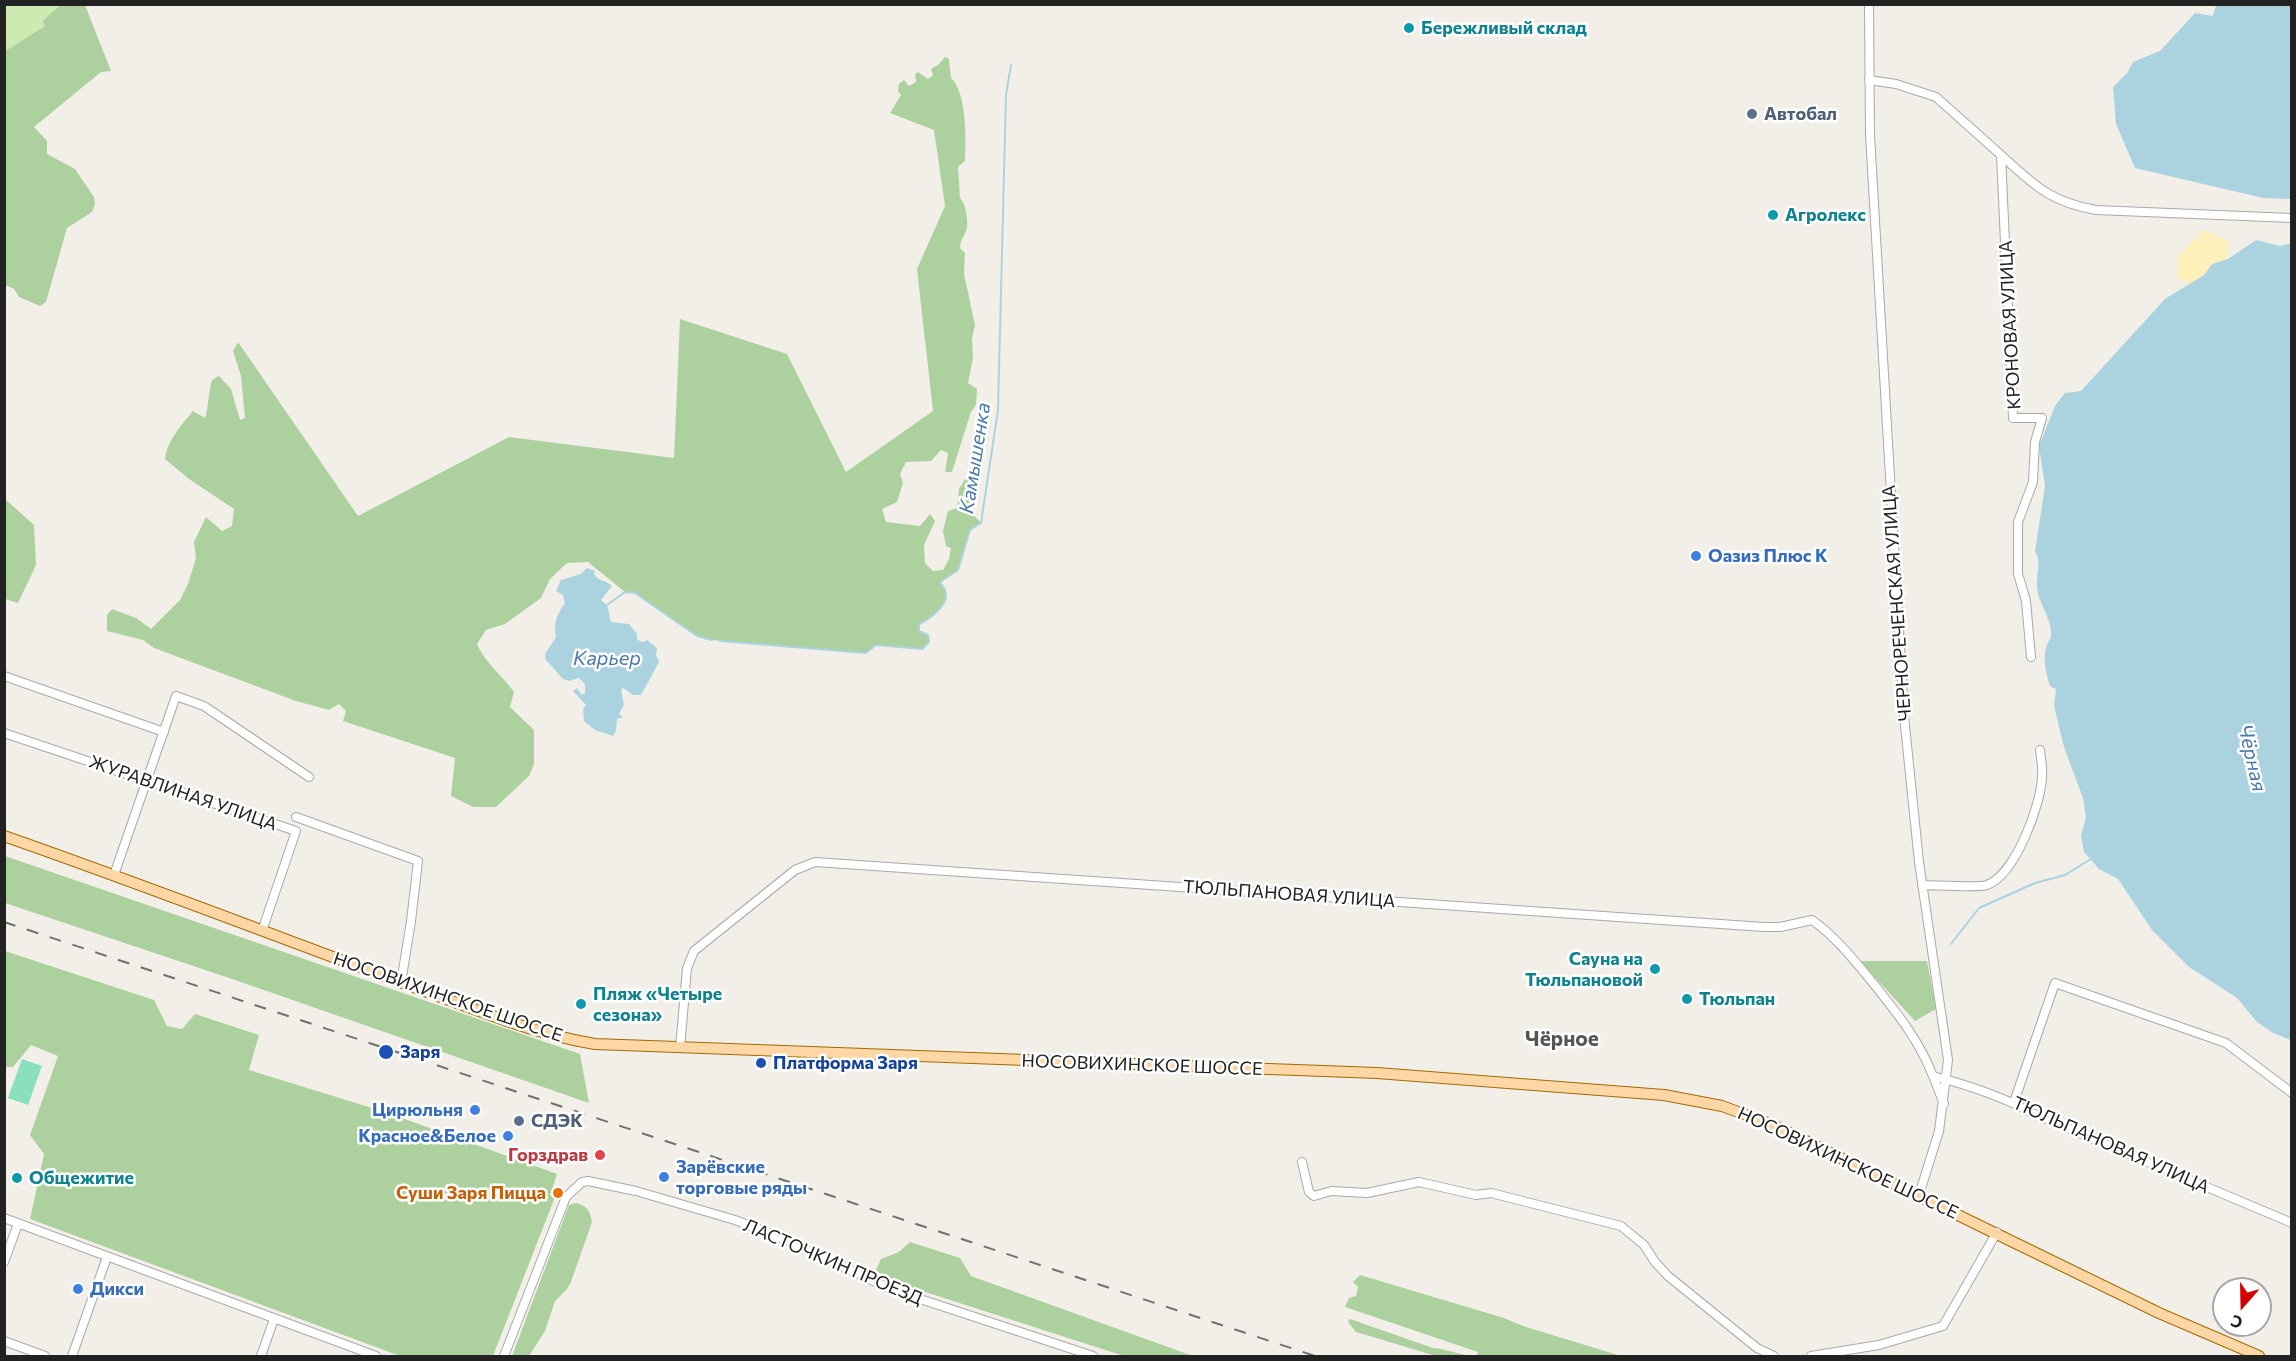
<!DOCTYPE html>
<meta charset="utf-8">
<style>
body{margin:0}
#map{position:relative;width:2296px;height:1361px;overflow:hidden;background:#f2efe9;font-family:Commissioner,sans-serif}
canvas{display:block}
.frame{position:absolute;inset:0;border:6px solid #222;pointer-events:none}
.north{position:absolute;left:2212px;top:1277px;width:60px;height:60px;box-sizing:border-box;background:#fff;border:2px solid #a7a7a7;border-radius:50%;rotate:200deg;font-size:16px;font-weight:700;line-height:24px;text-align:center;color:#222}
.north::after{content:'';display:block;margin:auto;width:21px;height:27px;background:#d40000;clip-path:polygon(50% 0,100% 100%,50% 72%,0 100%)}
</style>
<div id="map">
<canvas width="2296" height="1361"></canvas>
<div class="frame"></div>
<div class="north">С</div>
</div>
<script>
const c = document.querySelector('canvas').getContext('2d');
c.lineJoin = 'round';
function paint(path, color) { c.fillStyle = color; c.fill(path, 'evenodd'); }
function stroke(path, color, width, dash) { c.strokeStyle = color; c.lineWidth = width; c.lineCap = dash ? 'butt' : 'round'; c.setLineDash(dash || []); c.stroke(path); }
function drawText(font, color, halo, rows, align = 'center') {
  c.font = font + ' Commissioner,sans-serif'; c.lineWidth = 5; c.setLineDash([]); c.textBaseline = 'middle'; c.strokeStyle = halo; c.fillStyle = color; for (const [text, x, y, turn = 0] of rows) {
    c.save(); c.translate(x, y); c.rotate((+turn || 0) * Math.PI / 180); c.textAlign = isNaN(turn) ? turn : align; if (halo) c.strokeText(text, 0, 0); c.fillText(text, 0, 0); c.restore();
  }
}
const grass = new Path2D(`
 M 5,5 L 62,5 L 42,21 L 45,26 L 5,51 Z`);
const forest = new Path2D(`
 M 62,4 L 85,5 L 111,71 L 101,72 L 34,127 L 47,141 L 47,154 L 75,169 L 94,197 L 95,204 L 92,212 L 67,228 L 46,302 L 40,306 L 19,297 L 14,289 L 5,285 L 5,51 L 45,26 L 42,21 Z
 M 945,57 L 949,59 L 951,78 C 967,92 966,141 965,161 L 958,167 L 960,198 C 966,204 968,220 967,228 C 965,236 960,239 960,248 L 965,253 L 964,274 L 975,325 L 972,339 L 973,358 L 968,383 L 977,389 L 976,405 L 971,412 L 952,472 L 945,472 L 948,453 L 941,450 L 931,461 L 906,462 L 900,474 L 903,483 L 897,502 L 882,509 L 886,522 L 920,526 L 930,514 L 935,521 L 924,545 L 925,563 L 933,571 L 943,570 L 949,559 L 951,548 L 946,546 L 943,531 L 948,511 L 957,508 L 959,489 L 965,479 L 970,481 L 969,510 L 981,523 L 970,530 L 958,570 L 940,582 C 943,586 947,591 946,596 C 946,607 928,619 919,624 L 919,631 L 928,635 L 929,642 L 922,649 L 877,645 L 866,653 L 712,640 L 697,636 L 635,593 L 625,592 L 588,562 L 567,563 L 550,579 L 541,598 L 505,624 L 486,630 L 477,644 C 485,663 502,675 514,692 L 510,707 L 534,730 L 534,764 L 529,776 L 496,807 L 473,807 L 451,796 L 455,758 L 343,721 L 346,711 L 339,704 L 329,710 L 296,701 L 154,648 L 143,640 L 107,631 L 107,615 L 112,609 L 136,618 L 151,629 L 180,600 L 188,584 L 196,558 L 194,542 L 206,517 L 222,531 L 232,526 L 234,509 L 189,479 L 165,459 C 167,441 182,424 193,411 L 205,418 C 209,405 208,393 212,380 L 219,376 L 231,389 L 240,420 L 245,418 L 241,376 L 233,351 L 238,342 L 358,516 L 509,437 L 674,458 L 680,319 L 787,354 L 846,472 L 933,411 L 917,269 L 945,206 L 934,130 L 890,113 L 901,95 L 898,91 L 899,84 L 904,80 L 909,86 L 916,82 L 915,74 L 918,72 L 928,79 L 933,75 L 931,69 L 938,65 Z
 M 5,499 L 34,525 L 36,565 L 18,603 L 5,599 Z
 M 5,856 L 580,1054 L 589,1103 L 232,979 L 5,903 Z
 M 5,951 L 154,1000 L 167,1026 L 182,1029 L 195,1014 L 259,1035 L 249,1070 L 388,1113 L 557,1174 L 550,1195 L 555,1197 L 493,1356 L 400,1356 L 30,1219 L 44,1154 L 30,1135 L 58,1056 L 31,1045 L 13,1067 L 5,1067 Z
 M 1860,961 L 1927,961 L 1936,1009 L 1915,1021 Z
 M 577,1203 C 588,1207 590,1211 592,1222 L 571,1282 L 567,1289 L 555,1301 L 545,1331 L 529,1356 L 512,1356 L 569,1205 Z
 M 910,1242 L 960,1258 L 971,1276 L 1193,1356 L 1124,1356 L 888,1280 L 876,1270 L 881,1259 L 899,1252 Z
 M 1360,1275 L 1504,1318 L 1523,1326 L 1621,1356 L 1436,1356 L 1356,1332 L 1348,1322 L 1350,1319 L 1433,1348 C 1449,1349 1462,1357 1477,1355 L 1478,1352 L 1345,1307 L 1349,1298 L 1356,1296 L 1358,1287 L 1353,1282 Z`);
const sand = new Path2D(`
 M 2204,230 L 2227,240 L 2228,259 L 2212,264 L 2204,275 L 2190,284 L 2178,278 L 2178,256 Z`);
const pitch = new Path2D(`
 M 22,1059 L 42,1066 L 28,1105 L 8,1098 Z`);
const water = new Path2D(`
 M 2216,5 L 2291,5 L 2292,197 L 2289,199 L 2263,198 L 2135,168 L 2116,124 L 2113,87 L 2127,73 L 2133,62 L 2160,51 L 2195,13 L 2213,16 Z
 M 2256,240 L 2280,246 L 2292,243 L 2291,1040 L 2273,1033 L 2257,1022 L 2237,998 L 2189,967 L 2152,930 L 2118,879 L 2099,869 L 2084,852 L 2081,835 L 2086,818 L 2083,798 L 2064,747 L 2054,706 L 2056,689 L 2050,686 C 2046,674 2042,658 2047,645 C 2049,639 2052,638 2051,632 C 2051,617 2038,603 2037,587 C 2036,574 2042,564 2035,551 L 2045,486 L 2039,446 L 2055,406 L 2065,393 L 2081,391 L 2165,299 L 2204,275 L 2212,264 L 2228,259 Z
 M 587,568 L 595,571 L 594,574 C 598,582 607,580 612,586 L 601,600 L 607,605 L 611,622 L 629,624 L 637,634 L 637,640 L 643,642 L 647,640 L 657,648 L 656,655 L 659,662 L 641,695 L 633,695 L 623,688 L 621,690 L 624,705 L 619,714 L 623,717 L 617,719 L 616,731 L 613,736 L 595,730 L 584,721 L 583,709 L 586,705 L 573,691 L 577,688 L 581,694 L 585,694 L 585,684 L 579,678 L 569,681 L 563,679 L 545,659 L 545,654 L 556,637 C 553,624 557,614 565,603 L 563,595 L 556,591 L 561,580 L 581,574 Z`);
const stream = new Path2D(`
 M 607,605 L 625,592 L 635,593 L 697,636 L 712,640
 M 720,641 L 866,653 L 876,645 L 922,649 L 929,642 L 928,635 L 919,631 L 919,624 C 928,620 946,607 946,596 C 947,591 943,586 940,582 L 958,570 L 970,530 L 981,523 L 998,410 L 1006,95 L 1011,65
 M 1951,944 L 1979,908 L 2035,883 L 2065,875 L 2091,859`);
const minor = new Path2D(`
 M 1869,4 L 1870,135 L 1904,716 L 1919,862 L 1948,1060 L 1939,1131 L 1919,1195
 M 1869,80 L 1896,84 L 1936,97 L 2001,155 L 2013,418 L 2042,418 L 2035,442 L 2033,482 L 2018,522 L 2018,574 L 2026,601 L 2031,657
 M 2001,155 C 2034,185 2050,202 2096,210 L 2292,218
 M 4,676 L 164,732
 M 4,733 L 296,831 L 262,931
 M 296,817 L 418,861 L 411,921 L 401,983
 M 114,875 L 176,696 L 204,706 L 309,777
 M 1922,885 C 1935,885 1979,888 1987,885 C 2015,875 2041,805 2042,777 C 2043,768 2041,759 2040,750
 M 680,1048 L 687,968 L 694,951 L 795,870 L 815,862 L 1764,927 L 1780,927 L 1812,920 C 1836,937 1854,960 1873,983 C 1897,1013 1919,1040 1933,1076 C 1968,1085 2002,1096 2034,1114 L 2292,1223
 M 1933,1076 L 1944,1104
 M 2014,1102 L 2055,983 L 2226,1043 L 2292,1093
 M 1302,1162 L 1309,1192 L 1314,1196 L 1331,1191 L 1367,1193 L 1419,1182 L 1476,1195 L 1491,1193 L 1621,1226 L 1644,1245 L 1655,1262 L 1668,1276 L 1757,1348 L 1774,1356
 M 4,1218 L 376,1356
 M 4,1262 L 18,1224
 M 4,1341 L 45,1356
 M 72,1356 L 107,1257
 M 261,1356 L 274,1319
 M 504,1356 L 566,1197 L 582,1182 L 588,1181 L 636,1191 L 735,1220 L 781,1238 L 893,1290 L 1093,1356
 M 1811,1356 L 1879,1345 L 1943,1326 L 1997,1232`);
const major = new Path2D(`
 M 4,836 C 173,895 339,961 507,1021 C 536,1031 564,1039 595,1044 L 1377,1073 L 1664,1095 L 1722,1106 L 1773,1125 L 2159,1313 L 2259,1356`);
const rail = new Path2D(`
 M 4,922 L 1315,1356`);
const markers = [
 [1409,28,6,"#0f9aa8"],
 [1752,114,6,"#5c6f8a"],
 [1773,215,6,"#0f9aa8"],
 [1696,556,6,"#3f7fe0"],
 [1655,969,6,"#0f9aa8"],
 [1687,999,6,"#0f9aa8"],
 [581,1004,6,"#0f9aa8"],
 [386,1052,8,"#1a4fb4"],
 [761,1063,6,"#1a4fb4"],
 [475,1110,6,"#3f7fe0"],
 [519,1121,6,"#5c6f8a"],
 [508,1136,6,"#3f7fe0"],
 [600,1155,6,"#e0444e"],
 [664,1177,6,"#3f7fe0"],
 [17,1178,6,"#0f9aa8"],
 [558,1193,6,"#e8710a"],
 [78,1289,6,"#3f7fe0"]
];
const cultureNames = [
 ["Бережливый склад",1421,28],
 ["Агролекс",1785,215],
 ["Сауна на",1643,959,"right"],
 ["Тюльпановой",1643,980,"right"],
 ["Пляж «Четыре",593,994],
 ["сезона»",593,1015],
 ["Тюльпан",1699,999],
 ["Общежитие",29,1178]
];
const serviceNames = [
 ["Автобал",1764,114],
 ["СДЭК",531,1121]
];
const streetNames = [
 ["КРОНОВАЯ УЛИЦА",2010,325,-93],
 ["ЧЕРНОРЕЧЕНСКАЯ УЛИЦА",1897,603,-94],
 ["ЖУРАВЛИНАЯ УЛИЦА",183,793,19],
 ["ТЮЛЬПАНОВАЯ УЛИЦА",1289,894,4],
 ["НОСОВИХИНСКОЕ ШОССЕ",448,997,19],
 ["НОСОВИХИНСКОЕ ШОССЕ",1142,1065,2],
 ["ТЮЛЬПАНОВАЯ УЛИЦА",2111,1145,24],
 ["НОСОВИХИНСКОЕ ШОССЕ",1848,1163,25],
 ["ЛАСТОЧКИН ПРОЕЗД",833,1262,23]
];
const shopNames = [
 ["Оазиз Плюс К",1708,556],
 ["Цирюльня",463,1110,"right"],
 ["Красное&Белое",496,1136,"right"],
 ["Зарёвские",676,1167],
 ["торговые ряды",676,1188],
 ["Дикси",90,1289]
];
const transitNames = [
 ["Заря",400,1052],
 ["Платформа Заря",773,1063]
];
const healthNames = [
 ["Горздрав",588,1155]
];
const foodNames = [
 ["Суши Заря Пицца",546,1193]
];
const waterNames = [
 ["Камышенка",975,458,-81],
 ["Карьер",607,658],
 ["Чёрная",2252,758,77]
];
const quarterNames = [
 ["Чёрное",1562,1039]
];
paint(grass, '#cdebb0');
paint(forest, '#add19e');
paint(sand, '#fff1ba');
paint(pitch, '#88e0be');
paint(water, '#aad3df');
stroke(stream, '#aad3df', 2);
stroke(minor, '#a9a9a9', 10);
stroke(major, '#a06b00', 12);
stroke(minor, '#fff', 8);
stroke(major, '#fcd6a4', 10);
stroke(rail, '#707070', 2, [12, 12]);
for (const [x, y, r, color] of markers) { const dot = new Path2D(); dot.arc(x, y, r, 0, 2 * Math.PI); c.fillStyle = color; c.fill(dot); stroke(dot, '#fff', 2); }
drawText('bold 18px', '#0d838f', '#fff', cultureNames, 'left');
drawText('bold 18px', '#4e5e75', '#fff', serviceNames, 'left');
drawText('18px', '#222', '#fff', streetNames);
drawText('bold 18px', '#366cbe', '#fff', shopNames, 'left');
drawText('bold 18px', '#164399', '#fff', transitNames, 'left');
drawText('bold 18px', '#be3a42', '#fff', healthNames, 'right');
drawText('bold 18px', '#c56008', '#fff', foodNames, 'right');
drawText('italic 20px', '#4a7aab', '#fff', waterNames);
drawText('bold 21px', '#555', '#fff', quarterNames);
</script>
